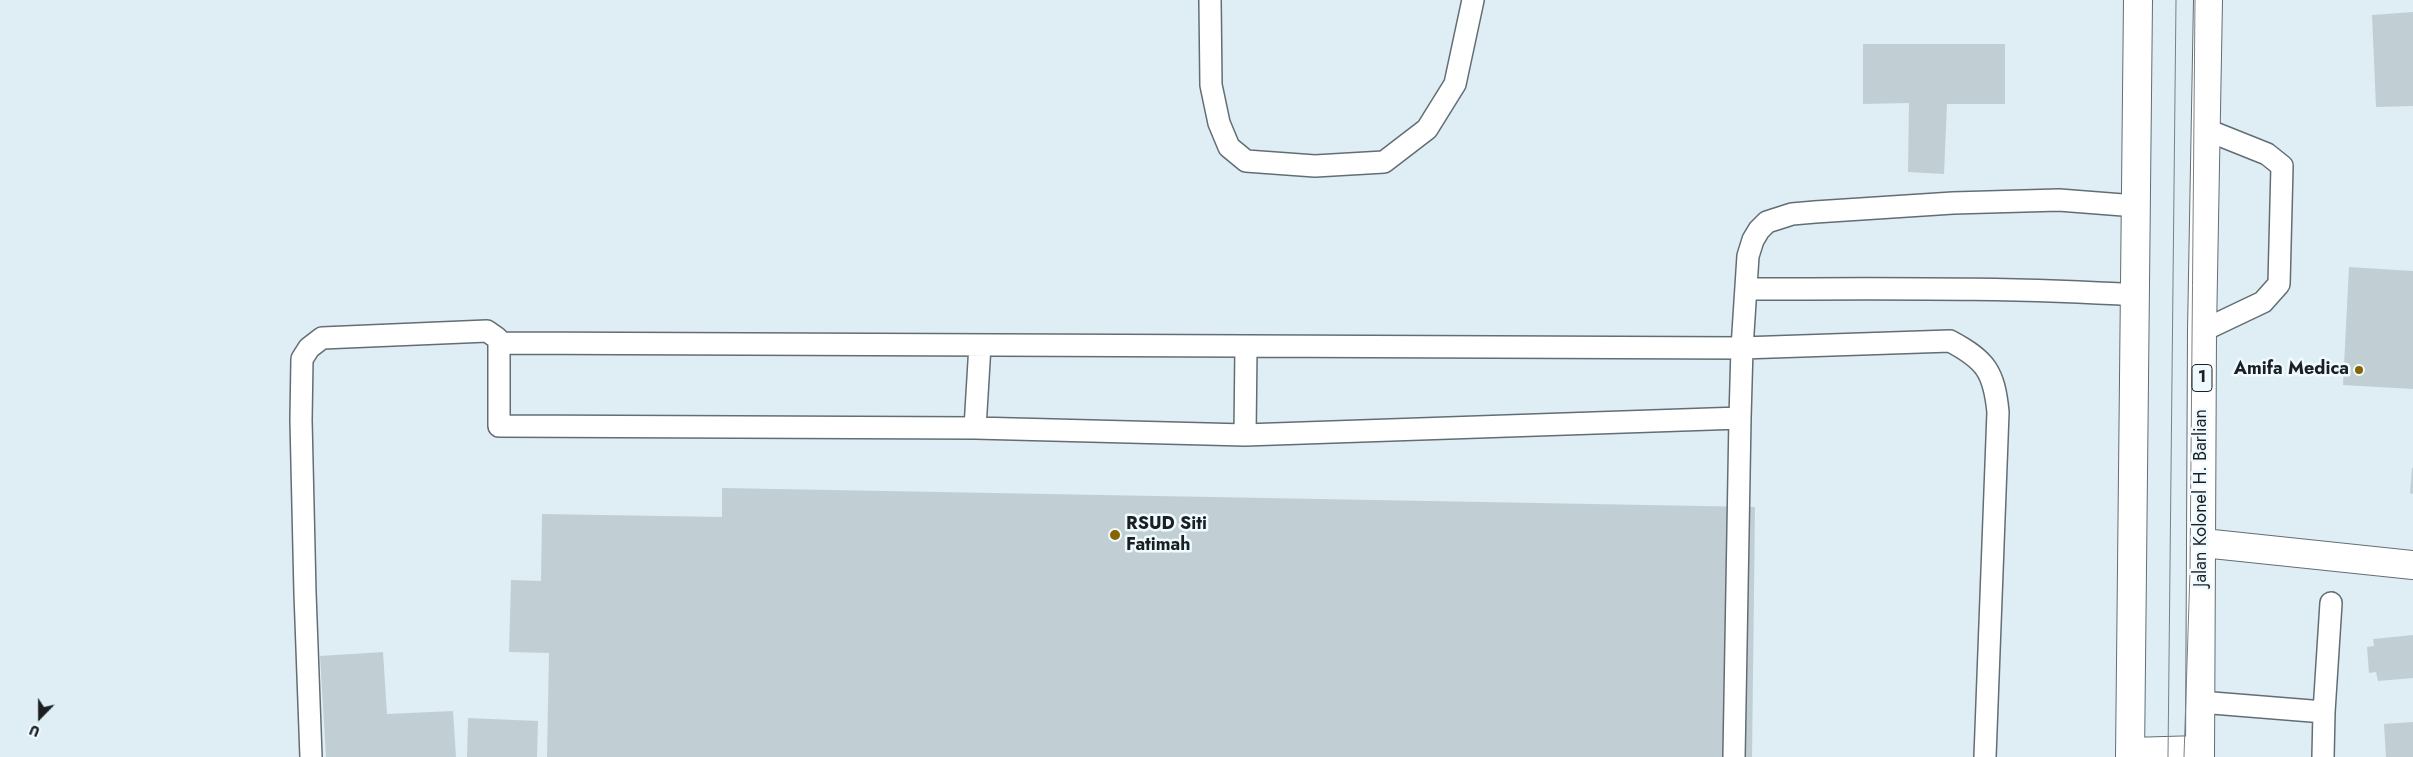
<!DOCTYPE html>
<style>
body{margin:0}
#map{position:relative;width:2413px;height:757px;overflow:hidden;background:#dfedf4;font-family:Jost,sans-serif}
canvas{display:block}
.north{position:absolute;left:15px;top:692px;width:50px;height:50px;-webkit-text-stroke:4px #eefaff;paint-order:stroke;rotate:202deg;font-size:14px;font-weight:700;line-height:20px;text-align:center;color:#1b1f22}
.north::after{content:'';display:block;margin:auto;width:18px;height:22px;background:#1b1f22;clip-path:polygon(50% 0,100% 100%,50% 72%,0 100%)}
</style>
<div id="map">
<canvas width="2413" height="757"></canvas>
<div class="north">U</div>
</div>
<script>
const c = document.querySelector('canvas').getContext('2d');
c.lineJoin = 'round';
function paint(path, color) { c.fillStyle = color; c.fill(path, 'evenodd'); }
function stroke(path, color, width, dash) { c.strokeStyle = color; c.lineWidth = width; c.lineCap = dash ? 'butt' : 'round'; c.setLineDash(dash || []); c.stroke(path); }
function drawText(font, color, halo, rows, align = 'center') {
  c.font = font + ' Jost,sans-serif'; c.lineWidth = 5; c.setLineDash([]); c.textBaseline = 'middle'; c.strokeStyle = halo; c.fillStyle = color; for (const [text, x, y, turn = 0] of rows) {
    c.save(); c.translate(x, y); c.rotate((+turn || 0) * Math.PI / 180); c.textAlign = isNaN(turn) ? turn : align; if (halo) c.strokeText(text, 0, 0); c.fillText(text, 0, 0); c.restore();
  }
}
const building = new Path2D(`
 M 2413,12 L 2413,106 L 2376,107 L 2372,15 Z
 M 1863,44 L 2005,44 L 2005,104 L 1947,104 L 1944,174 L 1908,172 L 1909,103 L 1863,104 Z
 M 2349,267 L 2413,271 L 2413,389 L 2343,385 Z
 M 2412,468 L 2413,468 L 2413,494 L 2410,493 Z
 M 722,488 L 1755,507 L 1752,757 L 547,757 L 549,653 L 509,652 L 511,580 L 541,581 L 542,514 L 722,517 Z
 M 2413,635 L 2413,678 L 2378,681 L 2376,672 L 2369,673 L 2367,647 L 2374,646 L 2373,639 Z
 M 383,652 L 387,714 L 453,711 L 456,757 L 326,757 L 320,656 Z
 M 468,718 L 538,721 L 537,757 L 467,757 Z
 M 2413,722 L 2413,757 L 2386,757 L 2384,724 Z`);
const service = new Path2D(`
 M 1210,0 L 1211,85 L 1219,123 L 1229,147 L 1246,161 L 1315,166 L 1384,162 L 1427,129 L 1455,84 L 1473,0
 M 1746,289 C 1875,289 2005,287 2135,295
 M 2202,331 L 2263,302 L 2279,284 L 2282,166 L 2267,154 L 2207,130
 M 499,343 L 1742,348 L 1950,341 C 1986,360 1994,372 1998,412 L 1985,757
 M 975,428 L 980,345
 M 1245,435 L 1246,347
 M 2200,702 L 2324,712 L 2323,757
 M 2324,712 L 2331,603
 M 311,757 L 305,593 L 301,420 L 302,359 L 309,348 L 322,338 L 487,331 L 497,338 L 499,343 L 499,426 L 975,428 L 1245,435 L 1740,418 L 1742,348 L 1748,256 L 1753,240 L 1759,230 L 1767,222 L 1792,214 L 1815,212 L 1953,203 L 2059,200 L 2136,206
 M 1734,757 L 1740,418`);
const minor = new Path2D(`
 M 2203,543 L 2413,565`);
const trunk = new Path2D(`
 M 2130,752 L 2200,750
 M 2130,757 L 2138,0
 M 2200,757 L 2202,331 L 2208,0`);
const tram = new Path2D(`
 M 2168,757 L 2176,0
 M 2184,757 L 2190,571 L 2195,0`);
const markers = [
 [2359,370,5,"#886400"],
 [1115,535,6,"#886400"]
];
const shields = [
 [2202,378,20]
];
const shieldNames = [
 ["1",2202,378]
];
const poiNames = [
 ["Amifa Medica",2349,370],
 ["RSUD Siti",1126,525,"left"],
 ["Fatimah",1126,546,"left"]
];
const streetNames = [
 ["Jalan Kolonel H. Barlian",2202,498,-90]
];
paint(building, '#c1cfd5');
stroke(service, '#626e74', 24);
stroke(minor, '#626e74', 30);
stroke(trunk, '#626e74', 30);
stroke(service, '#fff', 21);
stroke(minor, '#fff', 28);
stroke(trunk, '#fff', 28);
stroke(tram, '#788085', 1);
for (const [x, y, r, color] of markers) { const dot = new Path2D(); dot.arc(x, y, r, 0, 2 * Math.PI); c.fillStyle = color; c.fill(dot); stroke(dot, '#eefaff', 2); }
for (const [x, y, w] of shields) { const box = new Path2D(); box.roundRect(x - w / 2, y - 13.5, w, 27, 4); c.fillStyle = '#eefaff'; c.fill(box); stroke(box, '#1b1f22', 1); }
drawText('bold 16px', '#1b1f22', null, shieldNames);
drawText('bold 18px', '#1b1f22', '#eefaff', poiNames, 'right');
drawText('18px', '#1b1f22', '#eefaff', streetNames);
</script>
